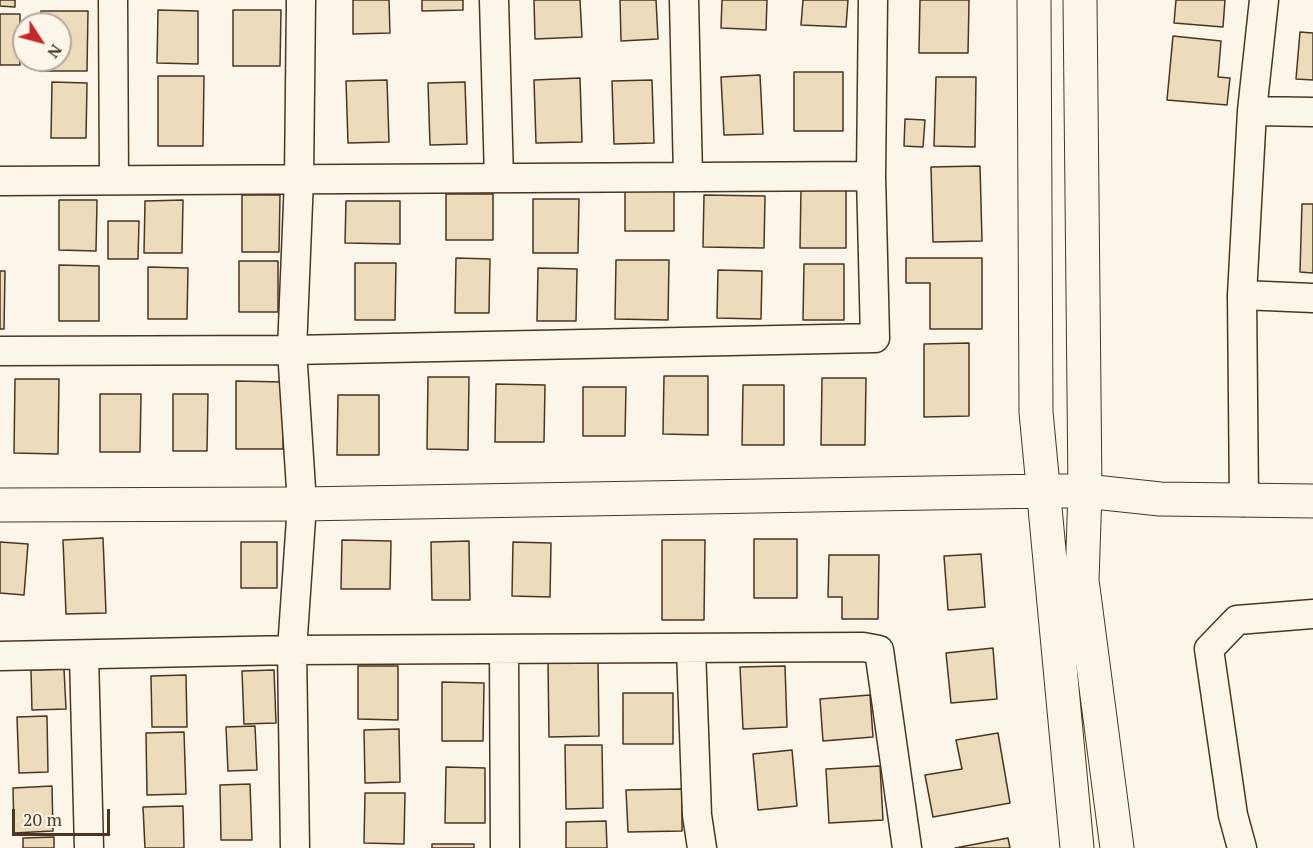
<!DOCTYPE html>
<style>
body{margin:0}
#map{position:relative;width:1313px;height:848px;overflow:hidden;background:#fbf6e9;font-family:"PT Serif",serif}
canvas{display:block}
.north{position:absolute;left:12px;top:12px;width:60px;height:60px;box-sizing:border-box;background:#fbf6e9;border:2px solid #b4a999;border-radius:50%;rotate:126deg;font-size:16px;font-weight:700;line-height:24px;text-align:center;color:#4a3520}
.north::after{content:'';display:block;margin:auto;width:21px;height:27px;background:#c62828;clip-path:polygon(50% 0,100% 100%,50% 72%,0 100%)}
.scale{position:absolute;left:12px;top:809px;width:98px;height:27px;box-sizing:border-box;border:3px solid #4a3520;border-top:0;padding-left:8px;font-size:18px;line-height:21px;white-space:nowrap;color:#4a3520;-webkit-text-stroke:4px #fbf6e9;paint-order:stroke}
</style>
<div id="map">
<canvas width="1313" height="848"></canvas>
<div class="north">N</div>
<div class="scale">20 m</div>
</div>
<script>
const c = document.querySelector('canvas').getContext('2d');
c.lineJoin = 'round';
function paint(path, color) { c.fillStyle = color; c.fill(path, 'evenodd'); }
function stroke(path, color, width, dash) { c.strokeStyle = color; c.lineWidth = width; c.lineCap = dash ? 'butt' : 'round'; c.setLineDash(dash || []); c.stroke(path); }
const building = new Path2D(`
 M 0,0 L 15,0 L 15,7 L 0,6 Z
 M 353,0 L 389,0 L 390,33 L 353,34 Z
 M 422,0 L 463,0 L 463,10 L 422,11 Z
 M 534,0 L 580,0 L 582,37 L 535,39 Z
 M 620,0 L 656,0 L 658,39 L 621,41 Z
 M 722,0 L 767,0 L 766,30 L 721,28 Z
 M 803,0 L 848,0 L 846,27 L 801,25 Z
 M 920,0 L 969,0 L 968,53 L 919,53 Z
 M 1176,0 L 1225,0 L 1223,27 L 1174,23 Z
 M 158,10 L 198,11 L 198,64 L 157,63 Z
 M 233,10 L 281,10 L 280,66 L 233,66 Z
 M 41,11 L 88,11 L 87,71 L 40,71 L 40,60 L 60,60 L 60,24 L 41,24 Z
 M 0,14 L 20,14 L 20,65 L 0,65 Z
 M 1300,32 L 1313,33 L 1313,80 L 1296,79 Z
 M 1173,36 L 1221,41 L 1218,77 L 1230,78 L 1227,105 L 1167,100 Z
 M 794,72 L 843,72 L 843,131 L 794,131 Z
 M 760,75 L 763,134 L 724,135 L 721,77 Z
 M 158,76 L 204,76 L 203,146 L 158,146 Z
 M 936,77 L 976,77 L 975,147 L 934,146 Z
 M 580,78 L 582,142 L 536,143 L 534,80 Z
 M 387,80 L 389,142 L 348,143 L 346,81 Z
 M 652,80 L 654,143 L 614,144 L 612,81 Z
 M 52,82 L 87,83 L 86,138 L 51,138 Z
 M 465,82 L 467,144 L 430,145 L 428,83 Z
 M 905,119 L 925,120 L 923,147 L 904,146 Z
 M 980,166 L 982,241 L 933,242 L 931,167 Z
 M 801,188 L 846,188 L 846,248 L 800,248 Z
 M 625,189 L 674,190 L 674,231 L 625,231 Z
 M 446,194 L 493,194 L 493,240 L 446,240 Z
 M 242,195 L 280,195 L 279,252 L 242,252 Z
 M 704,195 L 765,196 L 764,248 L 703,247 Z
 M 533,199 L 579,199 L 578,253 L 533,253 Z
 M 59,200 L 97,200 L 96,251 L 59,250 Z
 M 183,200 L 182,253 L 144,253 L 145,201 Z
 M 346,201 L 400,201 L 400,244 L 345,243 Z
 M 1302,204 L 1313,204 L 1313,273 L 1300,272 Z
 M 108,221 L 139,221 L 138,259 L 108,259 Z
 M 456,258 L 490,259 L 489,313 L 455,313 Z
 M 906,258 L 982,258 L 982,329 L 930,329 L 930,283 L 906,283 Z
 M 616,260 L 669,260 L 668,320 L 615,319 Z
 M 239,261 L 278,261 L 278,312 L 239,312 Z
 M 355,263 L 396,263 L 395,320 L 355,320 Z
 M 804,264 L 844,264 L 844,320 L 803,320 Z
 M 59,265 L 99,266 L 99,321 L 59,321 Z
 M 148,267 L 188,268 L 187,319 L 148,319 Z
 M 538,268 L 577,269 L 576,321 L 537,321 Z
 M 718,270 L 762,271 L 761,319 L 717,318 Z
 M 0,271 L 5,271 L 4,329 L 0,329 Z
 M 969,343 L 969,416 L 924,417 L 924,344 Z
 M 664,376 L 708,376 L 708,435 L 663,434 Z
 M 428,377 L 469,377 L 468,450 L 427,449 Z
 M 822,378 L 866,378 L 865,445 L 821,445 Z
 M 15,379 L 59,379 L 58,454 L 14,453 Z
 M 236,381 L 284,382 L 283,449 L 236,449 Z
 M 496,384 L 545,385 L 544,442 L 495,442 Z
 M 743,385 L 784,385 L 784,445 L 742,445 Z
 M 583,387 L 626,387 L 625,436 L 583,436 Z
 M 100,394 L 141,394 L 140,452 L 100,452 Z
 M 173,394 L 208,394 L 207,451 L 173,451 Z
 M 338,395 L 379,395 L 379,455 L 337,455 Z
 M 103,538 L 106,613 L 66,614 L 63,540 Z
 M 754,539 L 797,539 L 797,598 L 754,598 Z
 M 342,540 L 391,541 L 390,589 L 341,589 Z
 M 662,540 L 705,540 L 704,620 L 662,620 Z
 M 469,541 L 470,600 L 432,600 L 431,542 Z
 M 0,542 L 28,544 L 24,595 L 0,593 Z
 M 241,542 L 277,542 L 277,588 L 241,588 Z
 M 513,542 L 551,543 L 550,597 L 512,596 Z
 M 981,554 L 985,607 L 948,610 L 944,556 Z
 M 829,555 L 879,555 L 878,619 L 842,619 L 842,597 L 828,597 Z
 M 993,648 L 997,699 L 951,703 L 946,653 Z
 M 598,662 L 599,736 L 549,737 L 548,663 Z
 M 358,666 L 398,666 L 398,720 L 358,719 Z
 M 785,666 L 787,727 L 743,729 L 740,667 Z
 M 64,669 L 66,709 L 32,710 L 31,670 Z
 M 274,670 L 276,723 L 244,724 L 242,671 Z
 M 186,675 L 187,727 L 152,727 L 151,676 Z
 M 442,682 L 484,683 L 483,741 L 442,741 Z
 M 623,693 L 673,693 L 673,744 L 623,744 Z
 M 870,695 L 873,737 L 823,741 L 820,699 Z
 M 47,716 L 48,772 L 19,773 L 17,717 Z
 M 255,726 L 257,770 L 228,771 L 226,727 Z
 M 399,729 L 400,782 L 365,783 L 364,730 Z
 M 184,732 L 186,794 L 147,795 L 146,733 Z
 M 998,733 L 1010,803 L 933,817 L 925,775 L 962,769 L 956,740 Z
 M 565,745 L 602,745 L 603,808 L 566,809 Z
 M 792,750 L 797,806 L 758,810 L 753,754 Z
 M 880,766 L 883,820 L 829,823 L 826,769 Z
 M 446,767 L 485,768 L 485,823 L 445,823 Z
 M 250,784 L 252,840 L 221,840 L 220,785 Z
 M 52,786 L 53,831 L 14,833 L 13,788 Z
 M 682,789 L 682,831 L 628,832 L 626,790 Z
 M 365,793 L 405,793 L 404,844 L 364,843 Z
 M 183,806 L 184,848 L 145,848 L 143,807 Z
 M 606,821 L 607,848 L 566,848 L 566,822 Z
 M 54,837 L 54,848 L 23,848 L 23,838 Z
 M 1008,838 L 1010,848 L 955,848 Z
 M 432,844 L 474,844 L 474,848 L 432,848 Z`);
const street = new Path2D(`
 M 113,0 L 114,180
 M 494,0 L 499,178
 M 684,0 L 688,177
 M 1252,111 L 1313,112
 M 0,181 L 871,176
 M 1242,295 L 1313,298
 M 0,351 L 292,350 L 875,338 L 871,176 L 873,0
 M 1244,502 L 1242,295 L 1252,111 L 1264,0
 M 691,649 L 697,815 L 702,848
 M 504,651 L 505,848
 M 0,656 L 292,650 L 863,647 L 879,650 L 907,848
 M 84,656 L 89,848
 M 295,848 L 292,650 L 302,504 L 292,350 L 299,179 L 301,0
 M 1242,848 L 1233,815 L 1209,649 L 1237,620 L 1313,614`);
const secondary = new Path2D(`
 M 1034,0 L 1036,412 L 1077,848
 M 1080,0 L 1085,491 L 1082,580 L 1117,848
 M 0,505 L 302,504 L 1044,491 L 1085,491 L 1160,499 L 1313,501`);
paint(building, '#ecdcbc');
stroke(building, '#4a3520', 1.5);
stroke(street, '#4a3520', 31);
stroke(secondary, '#4a3520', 35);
stroke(street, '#fbf6e9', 28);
stroke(secondary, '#fbf6e9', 33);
</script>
